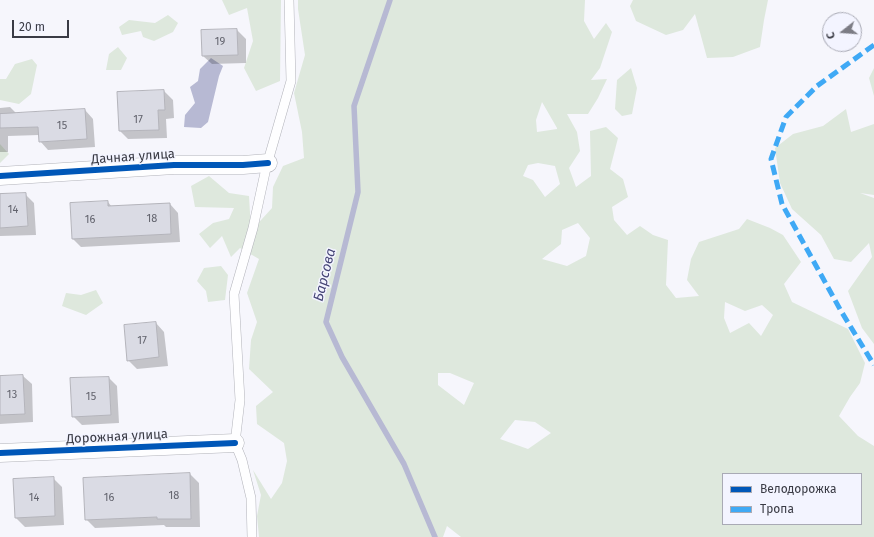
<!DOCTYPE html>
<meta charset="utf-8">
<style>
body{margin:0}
#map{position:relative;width:874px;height:537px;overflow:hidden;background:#f6f6fc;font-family:"Fira Sans",sans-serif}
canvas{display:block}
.legend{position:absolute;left:722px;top:473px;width:140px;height:52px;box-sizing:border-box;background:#f3f4ff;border:1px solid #a9aab5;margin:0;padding:5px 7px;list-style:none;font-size:12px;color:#3a3b45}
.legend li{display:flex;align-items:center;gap:8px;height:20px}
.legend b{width:20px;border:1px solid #a9aab5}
.north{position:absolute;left:822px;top:12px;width:40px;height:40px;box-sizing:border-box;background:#f3f4ff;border:1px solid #a9aab5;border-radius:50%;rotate:253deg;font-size:11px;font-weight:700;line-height:16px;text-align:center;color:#3a3b45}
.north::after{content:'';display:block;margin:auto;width:14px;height:18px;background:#7c7c85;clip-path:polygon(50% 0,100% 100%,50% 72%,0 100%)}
.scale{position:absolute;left:12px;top:20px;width:57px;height:18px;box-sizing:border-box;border:2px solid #3a3b45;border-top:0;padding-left:5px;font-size:12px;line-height:14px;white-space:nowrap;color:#3a3b45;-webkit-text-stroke:3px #f3f4ff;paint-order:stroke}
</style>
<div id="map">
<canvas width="874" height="537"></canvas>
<ul class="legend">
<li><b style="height:5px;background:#0057b8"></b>Велодорожка</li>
<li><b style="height:5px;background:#3fa9f5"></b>Тропа</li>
</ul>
<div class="north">С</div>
<div class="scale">20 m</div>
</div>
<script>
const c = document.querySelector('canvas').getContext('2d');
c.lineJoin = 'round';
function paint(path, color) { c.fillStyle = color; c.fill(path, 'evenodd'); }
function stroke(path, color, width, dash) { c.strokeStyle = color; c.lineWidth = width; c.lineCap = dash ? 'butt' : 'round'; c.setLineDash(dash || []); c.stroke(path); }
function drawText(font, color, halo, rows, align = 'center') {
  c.font = font + ' "Fira Sans",sans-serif'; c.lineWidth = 3; c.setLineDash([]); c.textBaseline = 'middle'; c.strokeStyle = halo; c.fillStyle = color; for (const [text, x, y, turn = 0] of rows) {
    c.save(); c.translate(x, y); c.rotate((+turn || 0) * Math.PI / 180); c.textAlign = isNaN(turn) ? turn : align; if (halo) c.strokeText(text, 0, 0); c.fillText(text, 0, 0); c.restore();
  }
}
const green = new Path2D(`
 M 222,0 L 281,0 L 280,81 L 256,91 L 244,68 L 253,41 L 247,8 L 229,15 Z
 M 298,0 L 585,0 L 584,21 L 594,39 L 606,23 L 612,32 L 600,68 L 591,80 L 607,79 L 598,98 L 588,114 L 567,114 L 577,132 L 580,151 L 569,168 L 576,187 L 591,176 L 590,131 L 606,127 L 618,138 L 610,169 L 623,179 L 628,197 L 612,207 L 614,220 L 627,235 L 640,226 L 653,235 L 668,240 L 666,285 L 676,298 L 699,296 L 687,280 L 691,259 L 699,242 L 739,229 L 747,219 L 770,228 L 783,235 L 801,262 L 784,284 L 792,302 L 848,329 L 865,363 L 860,383 L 850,397 L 839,416 L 858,436 L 874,446 L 874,537 L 461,537 L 447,526 L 443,537 L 259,537 L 257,516 L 261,495 L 253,470 L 271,499 L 282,483 L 287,461 L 284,443 L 257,424 L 256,406 L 273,392 L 249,369 L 251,340 L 257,322 L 247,293 L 259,259 L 240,248 L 231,257 L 222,236 L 210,248 L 199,234 L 213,223 L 229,219 L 234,208 L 195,207 L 191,186 L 209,176 L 229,193 L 249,196 L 251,231 L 272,208 L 273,187 L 283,166 L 304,158 L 302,132 L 294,93 L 305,55 L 298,9 ZM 542,102 L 557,128 L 557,129 L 537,132 L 536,120 ZM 538,163 L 555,166 L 560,184 L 545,197 L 533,180 L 523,176 L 528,165 ZM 578,223 L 590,238 L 586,256 L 567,266 L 542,259 L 561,244 L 562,230 ZM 725,302 L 745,311 L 762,305 L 773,315 L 761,336 L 749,323 L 730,333 L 724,318 ZM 438,373 L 450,373 L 474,383 L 464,405 L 438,385 ZM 515,420 L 535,422 L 551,433 L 528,449 L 500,439 ZM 723,474 L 861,474 L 861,524 L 723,524 Z
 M 633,0 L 768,0 L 764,20 L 760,47 L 733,57 L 707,58 L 695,14 L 683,30 L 666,35 L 636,21 L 630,6 Z
 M 168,15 L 178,23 L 173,32 L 154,41 L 143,37 L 141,31 L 122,35 L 119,27 L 129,20 L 155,23 Z
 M 118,47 L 127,58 L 121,70 L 106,70 L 109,54 Z
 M 32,59 L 37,65 L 31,94 L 19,104 L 0,100 L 0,79 L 6,79 L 15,64 Z
 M 631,68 L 637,88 L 632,114 L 622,116 L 615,109 L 617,80 Z
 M 874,68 L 874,96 L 869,78 Z
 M 846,109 L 851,132 L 874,124 L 874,195 L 860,193 L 874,198 L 874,344 L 862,328 L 848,291 L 872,257 L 869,243 L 851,262 L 834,259 L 821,235 L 792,209 L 780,183 L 775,148 L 793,134 L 823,126 Z
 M 0,144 L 9,154 L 0,163 Z
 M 221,266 L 228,275 L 225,300 L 208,302 L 206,291 L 197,281 L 204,268 Z
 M 96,290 L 103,303 L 86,315 L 62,306 L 66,293 L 81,295 Z`);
const water = new Path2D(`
 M 211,58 L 223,66 L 219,76 L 208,122 L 201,128 L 184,127 L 185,115 L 195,103 L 190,87 L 198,81 L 200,69 Z`);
const shadow = new Path2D(`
 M 237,30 L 246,39 L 246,63 L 212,64 L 203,56 Z
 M 164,91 L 173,100 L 174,118 L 166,119 L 167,138 L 128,139 L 120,131 Z
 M 10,107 L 17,114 L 85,110 L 93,119 L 95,147 L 48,150 L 40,141 L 39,135 L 8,136 L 8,152 L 0,152 L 0,108 Z
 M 25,194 L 34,203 L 36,235 L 0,236 L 0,195 Z
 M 108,202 L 112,207 L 170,204 L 178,213 L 180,242 L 81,247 L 72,238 Z
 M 156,323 L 164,332 L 168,366 L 137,369 L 128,360 Z
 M 23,376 L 32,384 L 33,422 L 0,424 L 0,377 Z
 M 109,378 L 117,386 L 119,423 L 82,425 L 73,416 Z
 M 190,474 L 199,483 L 200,527 L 166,527 L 164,525 L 95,528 L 86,519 L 84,479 Z
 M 53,478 L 62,487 L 64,525 L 25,527 L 16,518 Z`);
const stream = new Path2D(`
 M 390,0 L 354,106 L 358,192 L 326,322 L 342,357 L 404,464 L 435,537`);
const building = new Path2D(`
 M 237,29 L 238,55 L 202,56 L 201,30 Z
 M 164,90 L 165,110 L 158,110 L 159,130 L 119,131 L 117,92 Z
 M 85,109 L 87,139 L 39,142 L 38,127 L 0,128 L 0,114 Z
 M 26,193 L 28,226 L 0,228 L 0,194 Z
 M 108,201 L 108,206 L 170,203 L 171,234 L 72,239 L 70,203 Z
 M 156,322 L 159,357 L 127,361 L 124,325 Z
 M 23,375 L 25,414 L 0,415 L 0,376 Z
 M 109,377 L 111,415 L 72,417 L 70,378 Z
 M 190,473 L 191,519 L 157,519 L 157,517 L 85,520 L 83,478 Z
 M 54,477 L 55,516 L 15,518 L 13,479 Z`);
const service = new Path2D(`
 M 252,537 L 251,498 L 242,460 L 235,443 L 240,400 L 234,294 L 253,228 L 266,168 L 291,81 L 289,0`);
const minor = new Path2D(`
 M 0,176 L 174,165 L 243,165 L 268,163
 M 0,453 L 235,443`);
const quiet = new Path2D(`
 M 874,45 L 817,86 L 786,117 L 771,159 L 782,204 L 841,311 L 874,365`);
const cycleway = new Path2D(`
 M 0,176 L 174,165 L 243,165 L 268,163
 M 0,453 L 235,443`);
const numberNames = [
 ["19",220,42],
 ["17",138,120],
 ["15",62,126],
 ["14",13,210],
 ["18",152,219],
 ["16",90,220],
 ["17",142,341],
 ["13",12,395],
 ["15",91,397],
 ["18",174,496],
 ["14",34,498],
 ["16",109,498]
];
const streetNames = [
 ["Дачная улица",133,157,-4],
 ["Дорожная улица",117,437,-3]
];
const waterNames = [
 ["Барсова",325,275,-76]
];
paint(green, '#dee8dd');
paint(water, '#b7b9d3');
paint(shadow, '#0003');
stroke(stream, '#b7b9d3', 5.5);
paint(building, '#dadbe4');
stroke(building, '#b4b4bb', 1);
stroke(service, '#b2b3ba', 10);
stroke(minor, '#b2b3ba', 19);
stroke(service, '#fefeff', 9);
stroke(minor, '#fefeff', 18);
stroke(quiet, '#3fa9f5', 5, [10, 5]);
stroke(cycleway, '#0057b8', 6);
drawText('11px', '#62636d', null, numberNames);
drawText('13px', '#3a3b45', '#f3f4ff', streetNames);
drawText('italic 14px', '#454576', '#f3f4ff', waterNames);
</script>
